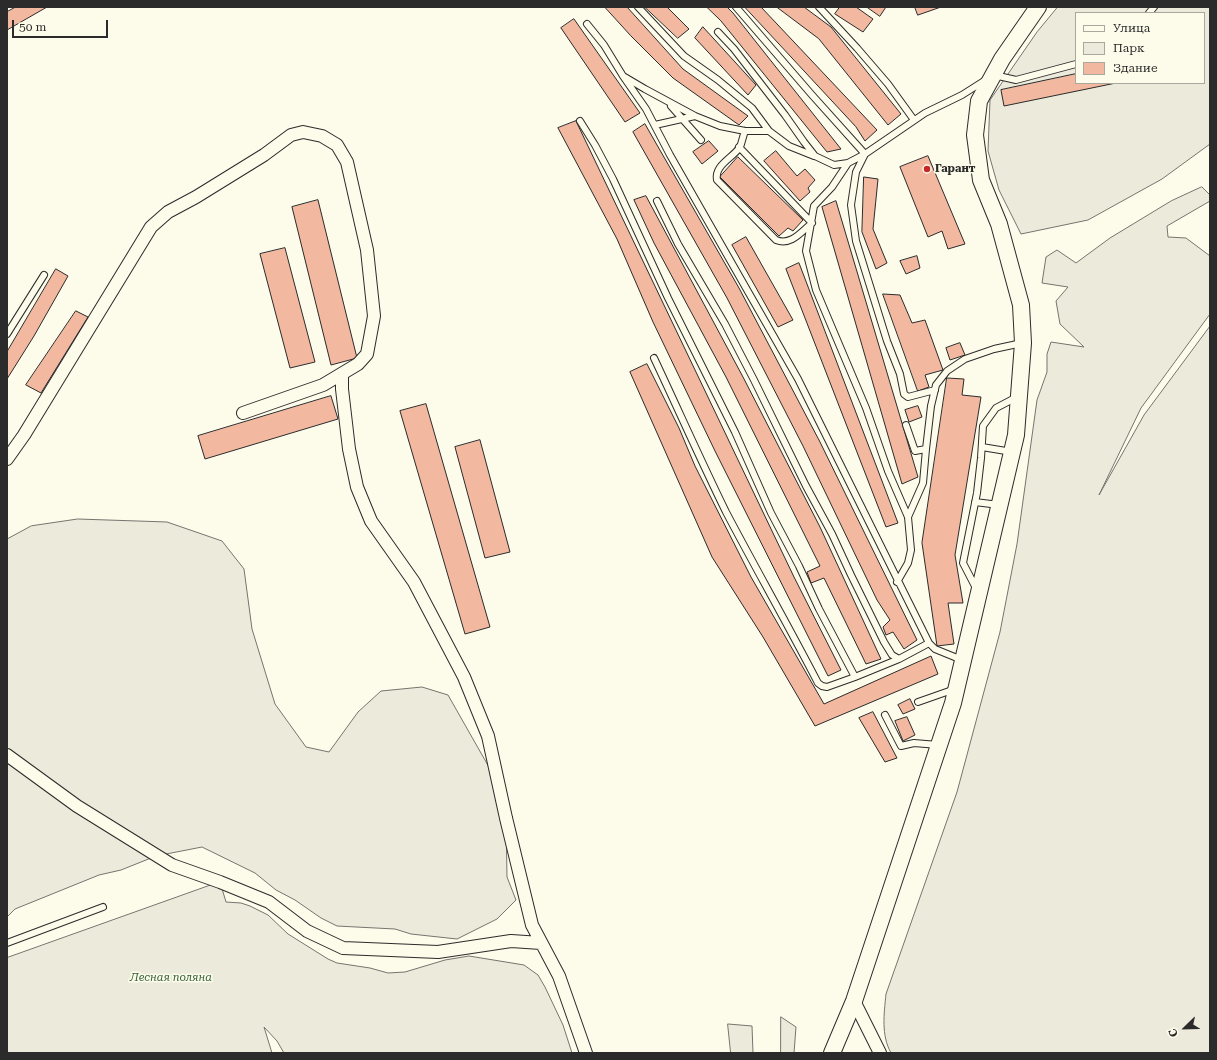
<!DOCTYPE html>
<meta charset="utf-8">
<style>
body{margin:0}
#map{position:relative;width:1217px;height:1060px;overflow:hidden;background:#fdfbea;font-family:"Roboto Serif",serif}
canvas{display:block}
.frame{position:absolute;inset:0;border:8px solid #2b2b2b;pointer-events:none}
.legend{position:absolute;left:1075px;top:12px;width:130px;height:72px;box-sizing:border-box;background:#fdfbea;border:1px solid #a9a89e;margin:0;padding:5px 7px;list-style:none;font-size:12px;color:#2b2b2b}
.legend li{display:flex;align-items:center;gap:8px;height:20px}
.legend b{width:20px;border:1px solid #a9a89e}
.north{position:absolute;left:1165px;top:1008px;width:40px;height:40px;-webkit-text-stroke:3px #fdfbea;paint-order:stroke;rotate:247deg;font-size:11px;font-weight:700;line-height:16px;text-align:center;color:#2b2b2b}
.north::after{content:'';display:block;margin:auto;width:14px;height:18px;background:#2b2b2b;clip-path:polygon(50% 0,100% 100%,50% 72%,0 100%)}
.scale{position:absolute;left:12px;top:20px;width:96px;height:18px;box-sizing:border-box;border:2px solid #2b2b2b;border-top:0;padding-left:5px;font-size:12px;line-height:14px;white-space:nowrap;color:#2b2b2b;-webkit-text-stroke:3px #fdfbea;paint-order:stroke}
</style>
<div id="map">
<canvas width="1217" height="1060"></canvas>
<div class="frame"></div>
<ul class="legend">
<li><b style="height:5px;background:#fdfbea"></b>Улица</li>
<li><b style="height:11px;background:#ecebdb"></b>Парк</li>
<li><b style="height:11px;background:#f2b8a0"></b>Здание</li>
</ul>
<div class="north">С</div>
<div class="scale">50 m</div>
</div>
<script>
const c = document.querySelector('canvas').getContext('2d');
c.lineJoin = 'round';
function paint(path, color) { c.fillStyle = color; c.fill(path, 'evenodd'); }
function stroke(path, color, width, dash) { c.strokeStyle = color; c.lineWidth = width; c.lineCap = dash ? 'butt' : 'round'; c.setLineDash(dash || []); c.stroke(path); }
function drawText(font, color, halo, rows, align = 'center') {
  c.font = font + ' "Roboto Serif",serif'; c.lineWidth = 3; c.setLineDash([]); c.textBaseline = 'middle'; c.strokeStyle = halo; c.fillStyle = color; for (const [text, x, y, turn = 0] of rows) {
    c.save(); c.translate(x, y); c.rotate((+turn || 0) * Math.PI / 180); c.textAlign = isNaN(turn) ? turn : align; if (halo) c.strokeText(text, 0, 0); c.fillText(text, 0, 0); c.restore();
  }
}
const green = new Path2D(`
 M 1058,7 L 1210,7 L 1210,144 L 1162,179 L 1088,220 L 1021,234 L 999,190 L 988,151 L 990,100 L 1037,32 ZM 1076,13 L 1204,13 L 1204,83 L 1076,83 Z
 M 1202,187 L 1210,195 L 1210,201 L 1167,226 L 1168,237 L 1186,238 L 1210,256 L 1210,314 L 1141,408 L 1099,495 L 1144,415 L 1210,326 L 1210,1053 L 891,1053 C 881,1035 884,1014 886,994 L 957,792 L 1000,632 L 1017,544 L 1037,400 L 1047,372 L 1047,354 L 1051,342 L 1084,347 L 1060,324 L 1056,301 L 1068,287 L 1042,283 L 1046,257 L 1057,250 L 1076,263 L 1110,238 L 1171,201 Z
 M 78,519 L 167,522 L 222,541 L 244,569 L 252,629 L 275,704 L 306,747 L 329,752 L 358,712 L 381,691 L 422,687 L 448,695 L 498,783 L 506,818 L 507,877 L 516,900 L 497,919 L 457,939 L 411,934 L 395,929 L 337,926 L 321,918 L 295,900 L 276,890 L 255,873 L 202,847 L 156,856 L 121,870 L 99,875 L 15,909 L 7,917 L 7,539 L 31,526 Z
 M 220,882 L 226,902 L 241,903 L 250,906 L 268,915 L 288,934 L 328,959 L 337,963 L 370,968 L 388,973 L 405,972 L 445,960 L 469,956 L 524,965 L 538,975 L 545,987 L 563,1025 L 572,1053 L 284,1053 L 277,1041 L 264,1027 L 272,1053 L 7,1053 L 7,958 Z
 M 781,1017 L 796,1027 L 794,1053 L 781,1053 Z
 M 728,1024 L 752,1026 L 753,1053 L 731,1053 Z`);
const building = new Path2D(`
 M 16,7 L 47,7 L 7,30 L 7,12 Z
 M 605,7 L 627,7 L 683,69 L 748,116 L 739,125 L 673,78 L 631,36 Z
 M 645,7 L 667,7 L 689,29 L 678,38 Z
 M 707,7 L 727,7 L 733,13 L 841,149 L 827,152 L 721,21 Z
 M 745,7 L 761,7 L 877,130 L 865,141 L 856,127 Z
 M 777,7 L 804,7 L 831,27 L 901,114 L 888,125 L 819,39 Z
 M 840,7 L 856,7 L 873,19 L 863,32 L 835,14 Z
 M 867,7 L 886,7 L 880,16 Z
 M 915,7 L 941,7 L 918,15 Z
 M 574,19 L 640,113 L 625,122 L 561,28 Z
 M 703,27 L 756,85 L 748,95 L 695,38 Z
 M 1076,74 L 1076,83 L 1116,83 L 1004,106 L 1001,90 Z
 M 576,121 L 794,577 L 841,670 L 828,676 L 715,451 L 653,322 L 617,239 L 558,128 Z
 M 645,124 L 739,288 L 820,442 L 917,640 L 904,649 L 893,632 L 886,635 L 883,627 L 890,620 L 877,600 L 803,446 L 727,298 L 633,132 Z
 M 709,141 L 718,151 L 702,164 L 693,152 Z
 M 776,151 L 797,176 L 805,169 L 815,180 L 808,188 L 810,192 L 800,201 L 764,161 Z
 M 928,156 L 965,244 L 948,249 L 942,231 L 928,237 L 900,167 Z
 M 738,157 L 803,220 L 793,231 L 788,228 L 779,236 L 720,177 Z
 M 864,177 L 878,179 L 873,229 L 887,263 L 876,269 L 862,232 Z
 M 646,196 L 743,377 L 820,527 L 881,659 L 866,664 L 824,578 L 811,583 L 807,572 L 820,566 L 726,377 L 654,243 L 634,200 Z
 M 318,200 L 357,358 L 331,365 L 292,207 Z
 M 836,201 L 918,477 L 902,484 L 822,207 Z
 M 746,237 L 793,320 L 778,327 L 732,245 Z
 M 285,248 L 315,362 L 290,368 L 260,254 Z
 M 917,256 L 920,268 L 906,274 L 900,261 Z
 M 799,263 L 898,523 L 886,527 L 786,269 Z
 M 56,269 L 68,276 L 34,336 L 7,379 L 7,352 Z
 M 883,294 L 900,295 L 912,323 L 925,320 L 943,370 L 925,375 L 929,387 L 918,391 Z
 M 76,311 L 88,317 L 41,393 L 26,385 Z
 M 960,343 L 965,355 L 950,360 L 946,348 Z
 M 647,364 L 679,428 L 695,466 L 751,577 L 824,704 L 931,656 L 938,674 L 815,726 L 763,637 L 712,557 L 630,372 Z
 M 947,378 L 964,379 L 962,395 L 981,397 L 955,555 L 963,603 L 948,603 L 954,644 L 937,646 L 922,543 Z
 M 331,396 L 338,419 L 205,459 L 198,436 Z
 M 426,404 L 490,627 L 465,634 L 400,411 Z
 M 918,406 L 922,417 L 909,422 L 905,410 Z
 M 480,440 L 510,552 L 485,558 L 455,447 Z
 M 910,699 L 915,709 L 903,714 L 898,705 Z
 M 873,712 L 897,758 L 885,762 L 859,718 Z
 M 907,717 L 915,735 L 903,741 L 895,721 Z`);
const lane = new Path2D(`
 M 638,7 L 684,56 L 718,80 L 752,108 L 769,131 L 789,146 L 814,156
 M 736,7 L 812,95 L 865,154
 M 819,7 L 857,48 L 888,84 L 914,120
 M 1149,13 L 1154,7
 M 587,24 L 604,45 L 623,76 L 645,89 L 695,116 L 720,126 L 745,131 L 769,131
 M 718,32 L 734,49 L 785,115 L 804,142 L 815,156 L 834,165 L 848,163 L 865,154 L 925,113 L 962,95 L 984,81
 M 994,75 L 1016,80 L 1076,64
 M 623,76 L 646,109 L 670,155 L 798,379 L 929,643 L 935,649 L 962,660
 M 671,106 L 701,140
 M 580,121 L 595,145 L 613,179 L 668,298 L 735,432 L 771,513 L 799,566 L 819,609 L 855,677 L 899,659
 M 655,125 L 695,116
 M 739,147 L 812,223 C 801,232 791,246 776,240 L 717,180 C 714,165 733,158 740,147 C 742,142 743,136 745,131
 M 865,154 L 856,172 L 851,205 L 856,241 L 887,341 L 900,374 L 904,394 L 908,397 L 935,390
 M 848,163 L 832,187 L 814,206 L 806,251 L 816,290 L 866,408 L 888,471 L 908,517 L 911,550 L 908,563 L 897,582
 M 657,201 L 678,244 L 725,324 L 754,380 L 806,486 L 832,534 L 851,575 L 884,642 L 892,655 L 899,659 L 929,643
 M 7,334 L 44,275
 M 654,358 C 678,409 701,461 726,512 C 756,569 788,625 818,683 L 822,686 L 827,687 L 855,677
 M 906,425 L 915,451 L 926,449
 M 982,447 L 1012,452
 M 975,502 L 999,505
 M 908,517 L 923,483 L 926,449 L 931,406 L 936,385 L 947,371 L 965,359 L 994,349 L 1022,343
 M 977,590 L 963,563 L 977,493 L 981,458 L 983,426 L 996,408 L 1017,397
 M 918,702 L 955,689
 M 885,715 L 901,746 L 914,743 L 938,745
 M 7,943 L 103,907`);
const street = new Path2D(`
 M 342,375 L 342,389 L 349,449 L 357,487 L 371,521 L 414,582 L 464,677 L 488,736 L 506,818 L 532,925 L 559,976 L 586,1053
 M 7,459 L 24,435 L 151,227 L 168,212 L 196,197 L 264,155 L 291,135 L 303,132 L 322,136 L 337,145 L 347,162 L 367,250 L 374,316 L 367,354 L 358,364 L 323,385 L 243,413
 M 7,755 L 77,806 L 172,865 L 220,882 L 269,902 L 307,931 L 343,948 L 438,952 L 511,941 L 541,943
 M 854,1001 L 880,1053`);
const secondary = new Path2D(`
 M 832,1053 L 854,1001 L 953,703 L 1016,435 L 1023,343 L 1021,305 L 999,224 L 981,180 L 975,135 L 979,101 L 1002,59 L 1038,7`);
const markers = [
 [927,169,4,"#c62828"]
];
const poiNames = [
 ["Гарант",935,169]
];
const parkNames = [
 ["Лесная поляна",171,978]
];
paint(green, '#ecebdb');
stroke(green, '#74746e', 1);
paint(building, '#f2b8a0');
stroke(building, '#2b2b2b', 1);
stroke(lane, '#2b2b2b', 8);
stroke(street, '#2b2b2b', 14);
stroke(secondary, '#2b2b2b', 18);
stroke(lane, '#fdfbea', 6);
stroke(street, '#fdfbea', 12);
stroke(secondary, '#fdfbea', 16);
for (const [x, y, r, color] of markers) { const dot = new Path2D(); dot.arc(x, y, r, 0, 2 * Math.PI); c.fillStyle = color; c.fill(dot); stroke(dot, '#fdfbea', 1.5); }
drawText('bold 11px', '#2b2b2b', '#fdfbea', poiNames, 'left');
drawText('italic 11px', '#34623c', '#fdfbea', parkNames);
</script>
